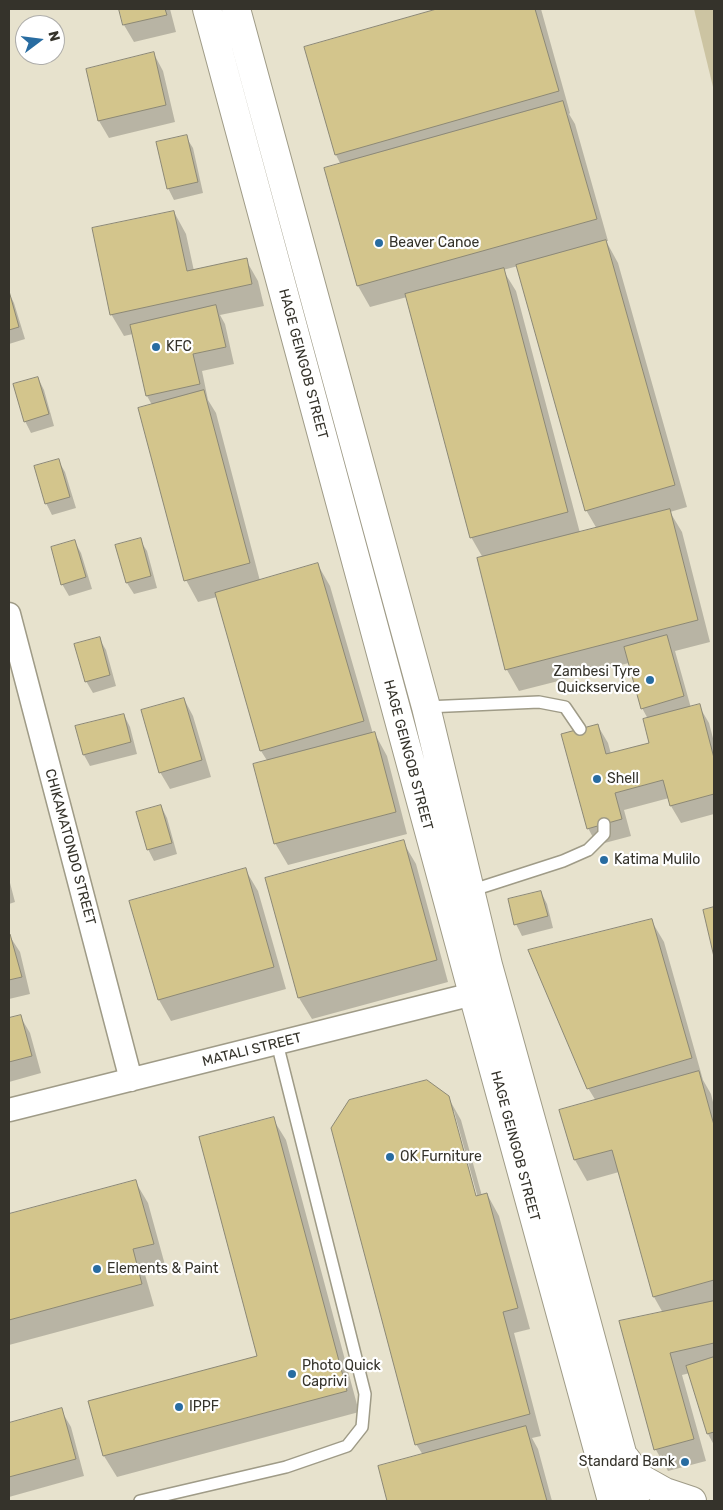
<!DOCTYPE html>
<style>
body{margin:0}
#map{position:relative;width:723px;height:1510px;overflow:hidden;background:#e7e2cd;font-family:Rubik,sans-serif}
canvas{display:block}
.frame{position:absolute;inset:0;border:10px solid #35332b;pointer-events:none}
.north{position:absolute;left:15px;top:15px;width:50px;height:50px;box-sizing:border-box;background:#fff;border:1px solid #aeadaa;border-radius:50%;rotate:75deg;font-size:14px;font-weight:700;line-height:20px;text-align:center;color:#35332b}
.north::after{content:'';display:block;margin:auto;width:18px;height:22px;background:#286ca1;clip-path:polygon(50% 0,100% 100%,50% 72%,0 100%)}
</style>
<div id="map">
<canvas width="723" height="1510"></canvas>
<div class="frame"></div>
<div class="north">N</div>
</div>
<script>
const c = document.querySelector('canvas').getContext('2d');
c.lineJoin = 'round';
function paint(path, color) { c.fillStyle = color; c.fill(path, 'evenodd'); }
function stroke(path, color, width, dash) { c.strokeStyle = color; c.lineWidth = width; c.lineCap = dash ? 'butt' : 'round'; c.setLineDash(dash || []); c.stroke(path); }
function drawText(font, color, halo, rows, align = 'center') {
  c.font = font + ' Rubik,sans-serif'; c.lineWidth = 4.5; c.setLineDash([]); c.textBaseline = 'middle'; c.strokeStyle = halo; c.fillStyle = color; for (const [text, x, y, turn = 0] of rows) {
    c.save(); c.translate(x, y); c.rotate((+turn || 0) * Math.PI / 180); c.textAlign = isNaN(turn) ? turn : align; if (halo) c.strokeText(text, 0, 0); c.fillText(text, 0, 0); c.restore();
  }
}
const green = new Path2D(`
 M 694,9 L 714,9 L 714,91 Z`);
const shadow = new Path2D(`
 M 120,9 L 170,9 L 176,32 L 134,42 L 124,25 Z
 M 442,9 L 541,9 L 570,113 L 569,114 L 575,124 L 608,241 L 606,241 L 618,263 L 687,507 L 670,512 L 682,532 L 710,642 L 675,651 L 691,708 L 699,706 L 709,723 L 714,742 L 714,814 L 681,823 L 671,806 L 669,798 L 624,810 L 631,836 L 597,845 L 588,828 L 598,726 L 608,743 L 611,754 L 650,744 L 648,719 L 642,708 L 629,663 L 519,691 L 507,670 L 478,559 L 483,558 L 471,537 L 407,297 L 370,307 L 358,286 L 341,165 L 336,155 L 305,48 ZM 518,266 L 586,510 L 597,529 L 580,533 L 516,291 L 503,270 Z
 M 154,54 L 163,71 L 175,122 L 109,138 L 99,121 L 87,70 Z
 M 186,137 L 193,148 L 203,193 L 174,200 L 168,188 Z
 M 174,212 L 186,234 L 194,271 L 246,260 L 258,281 L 264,306 L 220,315 L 225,324 L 234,364 L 202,371 L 208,400 L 216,413 L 260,581 L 318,565 L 330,586 L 373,734 L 375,734 L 387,756 L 407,834 L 288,865 L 275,843 L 268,762 L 261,751 L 217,597 L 198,602 L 186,580 L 152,405 L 147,396 L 133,334 L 124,336 L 111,314 Z
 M 9,293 L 14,303 L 25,339 L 9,344 Z
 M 38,378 L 44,390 L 54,426 L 31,433 L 25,421 Z
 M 58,460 L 65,472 L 76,508 L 52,515 L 46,503 Z
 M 140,540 L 147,551 L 157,588 L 134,594 L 127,583 L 117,546 Z
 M 75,542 L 81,553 L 92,589 L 69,596 L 62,584 Z
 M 99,638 L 106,650 L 116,686 L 93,693 L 86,681 Z
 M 184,699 L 193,716 L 211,777 L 170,789 L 160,772 Z
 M 124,715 L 130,727 L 137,754 L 90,766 L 84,755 Z
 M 161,806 L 167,818 L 177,854 L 154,861 L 148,849 Z
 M 403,842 L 416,864 L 448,982 L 312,1019 L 299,998 L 267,879 Z
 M 245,869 L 258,891 L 286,989 L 171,1021 L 159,1000 Z
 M 9,879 L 15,902 L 9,904 Z
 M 541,892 L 547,904 L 553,928 L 522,936 L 516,924 Z
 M 651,920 L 664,942 L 703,1080 L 711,1094 L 714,1106 L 714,1445 L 708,1434 L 690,1373 L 682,1375 L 706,1461 L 668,1471 L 656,1450 L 620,1322 L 663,1313 L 654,1297 L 619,1172 L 587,1181 L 575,1160 L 596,1101 L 588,1088 Z
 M 9,935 L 20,952 L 30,994 L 9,999 Z
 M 20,1016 L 30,1033 L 41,1073 L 9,1082 L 9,1019 Z
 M 448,1097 L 461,1120 L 482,1196 L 487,1194 L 499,1216 L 530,1329 L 514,1333 L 541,1436 L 532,1438 L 538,1449 L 552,1501 L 389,1501 L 379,1467 L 423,1455 L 416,1444 ZM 452,1111 L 454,1111 L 479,1202 L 476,1202 Z
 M 273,1119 L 286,1140 L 359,1412 L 117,1477 L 104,1456 L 90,1402 L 259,1356 Z
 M 135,1181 L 148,1203 L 165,1265 L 144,1271 L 154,1306 L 9,1345 L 9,1215 Z
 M 61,1410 L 71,1427 L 84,1476 L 9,1497 L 9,1424 Z`);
const building = new Path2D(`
 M 119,9 L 165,9 L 167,15 L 123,25 Z
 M 437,9 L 535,9 L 559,91 L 335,155 L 304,47 Z
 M 154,52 L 166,105 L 98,121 L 86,69 Z
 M 563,101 L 597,219 L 357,286 L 324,168 Z
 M 187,135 L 198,182 L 167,189 L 156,142 Z
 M 174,211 L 187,271 L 247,258 L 252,284 L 110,315 L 92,228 Z
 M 606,240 L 675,485 L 585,511 L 516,265 Z
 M 504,268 L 568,512 L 470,538 L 405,294 Z
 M 9,291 L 19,327 L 9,330 Z
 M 216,305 L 226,347 L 193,354 L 200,384 L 146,396 L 130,325 Z
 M 38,377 L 49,414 L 24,422 L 13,384 Z
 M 204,390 L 250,563 L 184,581 L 138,408 Z
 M 59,459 L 70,497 L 45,504 L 34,466 Z
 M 670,509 L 698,620 L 505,670 L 477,558 Z
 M 141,538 L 151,576 L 126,583 L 115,545 Z
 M 75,540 L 86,577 L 61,585 L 51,547 Z
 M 318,563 L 364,721 L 260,751 L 215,593 Z
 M 667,635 L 684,696 L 641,709 L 624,647 Z
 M 100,637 L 110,675 L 85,682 L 74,644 Z
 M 184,698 L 202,760 L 159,773 L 141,710 Z
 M 700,704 L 714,758 L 714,794 L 670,806 L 663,780 L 615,793 L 622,819 L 587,829 L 561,734 L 598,724 L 606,754 L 649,743 L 643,719 Z
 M 124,714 L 131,742 L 83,755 L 75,726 Z
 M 375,732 L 396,812 L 274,844 L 253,764 Z
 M 161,805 L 172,843 L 147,850 L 136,812 Z
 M 404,840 L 437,960 L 298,998 L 265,878 Z
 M 246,868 L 274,967 L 158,1000 L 129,901 Z
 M 541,891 L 548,916 L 514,925 L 508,899 Z
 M 714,907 L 714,957 L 703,910 Z
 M 652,919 L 692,1058 L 587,1089 L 528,950 Z
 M 9,934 L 10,934 L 22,977 L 9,980 Z
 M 21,1015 L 32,1056 L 9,1062 L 9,1018 Z
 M 699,1071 L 714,1125 L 714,1280 L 653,1297 L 612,1150 L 574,1160 L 559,1110 Z
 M 427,1080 L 449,1096 L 476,1196 L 487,1193 L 518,1308 L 503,1312 L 530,1414 L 415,1445 L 331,1128 L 349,1100 Z
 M 274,1117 L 347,1391 L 103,1456 L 88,1401 L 257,1356 L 199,1137 Z
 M 136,1180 L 154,1244 L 133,1249 L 142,1284 L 9,1320 L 9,1214 Z
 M 714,1301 L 714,1343 L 670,1353 L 694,1439 L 654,1450 L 619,1321 Z
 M 714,1357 L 714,1432 L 707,1434 L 686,1366 Z
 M 62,1408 L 76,1459 L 9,1477 L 9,1423 Z
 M 526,1426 L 547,1501 L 387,1501 L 378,1466 Z`);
const lane = new Path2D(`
 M 426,707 L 539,702 L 565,707 L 580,729
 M 470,891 L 563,861 L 588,850 L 604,834 L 604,824
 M 140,1501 L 286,1467 L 347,1446 L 362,1427 L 365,1394 L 277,1043`);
const street = new Path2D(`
 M 9,614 L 131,1080
 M 9,1110 L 473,994 L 487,987`);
const secondary = new Path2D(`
 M 207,9 L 473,994 L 612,1501
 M 236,9 L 426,707 L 488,965 L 557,1213 L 635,1501
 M 625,1458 L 640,1478 L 665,1492 L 692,1501`);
const markers = [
 [379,243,5,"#286ca1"],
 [156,347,5,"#286ca1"],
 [650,680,5,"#286ca1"],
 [597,779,5,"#286ca1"],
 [604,860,5,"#286ca1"],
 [390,1157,5,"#286ca1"],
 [97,1269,5,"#286ca1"],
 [292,1374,5,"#286ca1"],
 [179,1407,5,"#286ca1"],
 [685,1462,5,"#286ca1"]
];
const poiNames = [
 ["Beaver Canoe",389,243],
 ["KFC",166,347],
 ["Zambesi Tyre",640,672,"right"],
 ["Quickservice",640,688,"right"],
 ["Shell",607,779],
 ["Katima Mulilo",614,860],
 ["OK Furniture",400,1157],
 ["Elements & Paint",107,1269],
 ["Photo Quick",302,1366],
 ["Caprivi",302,1382],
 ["IPPF",189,1407],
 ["Standard Bank",675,1462,"right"]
];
const streetNames = [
 ["HAGE GEINGOB STREET",303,364,75],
 ["HAGE GEINGOB STREET",408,755,75],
 ["CHIKAMATONDO STREET",70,847,75],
 ["MATALI STREET",252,1050,-14],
 ["HAGE GEINGOB STREET",515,1146,75]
];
paint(green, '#ccc4a2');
paint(shadow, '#0003');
paint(building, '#d3c58c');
stroke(building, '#8c8875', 1);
stroke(lane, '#9f9b87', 14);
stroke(street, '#9f9b87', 25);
stroke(secondary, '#9f9b87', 30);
stroke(lane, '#fff', 11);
stroke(street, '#fff', 22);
stroke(secondary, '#fff', 28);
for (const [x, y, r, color] of markers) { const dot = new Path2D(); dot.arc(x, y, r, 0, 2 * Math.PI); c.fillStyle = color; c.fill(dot); stroke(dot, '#fff', 2); }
drawText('14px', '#35332b', '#fff', poiNames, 'left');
drawText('14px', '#35332b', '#fff', streetNames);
</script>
